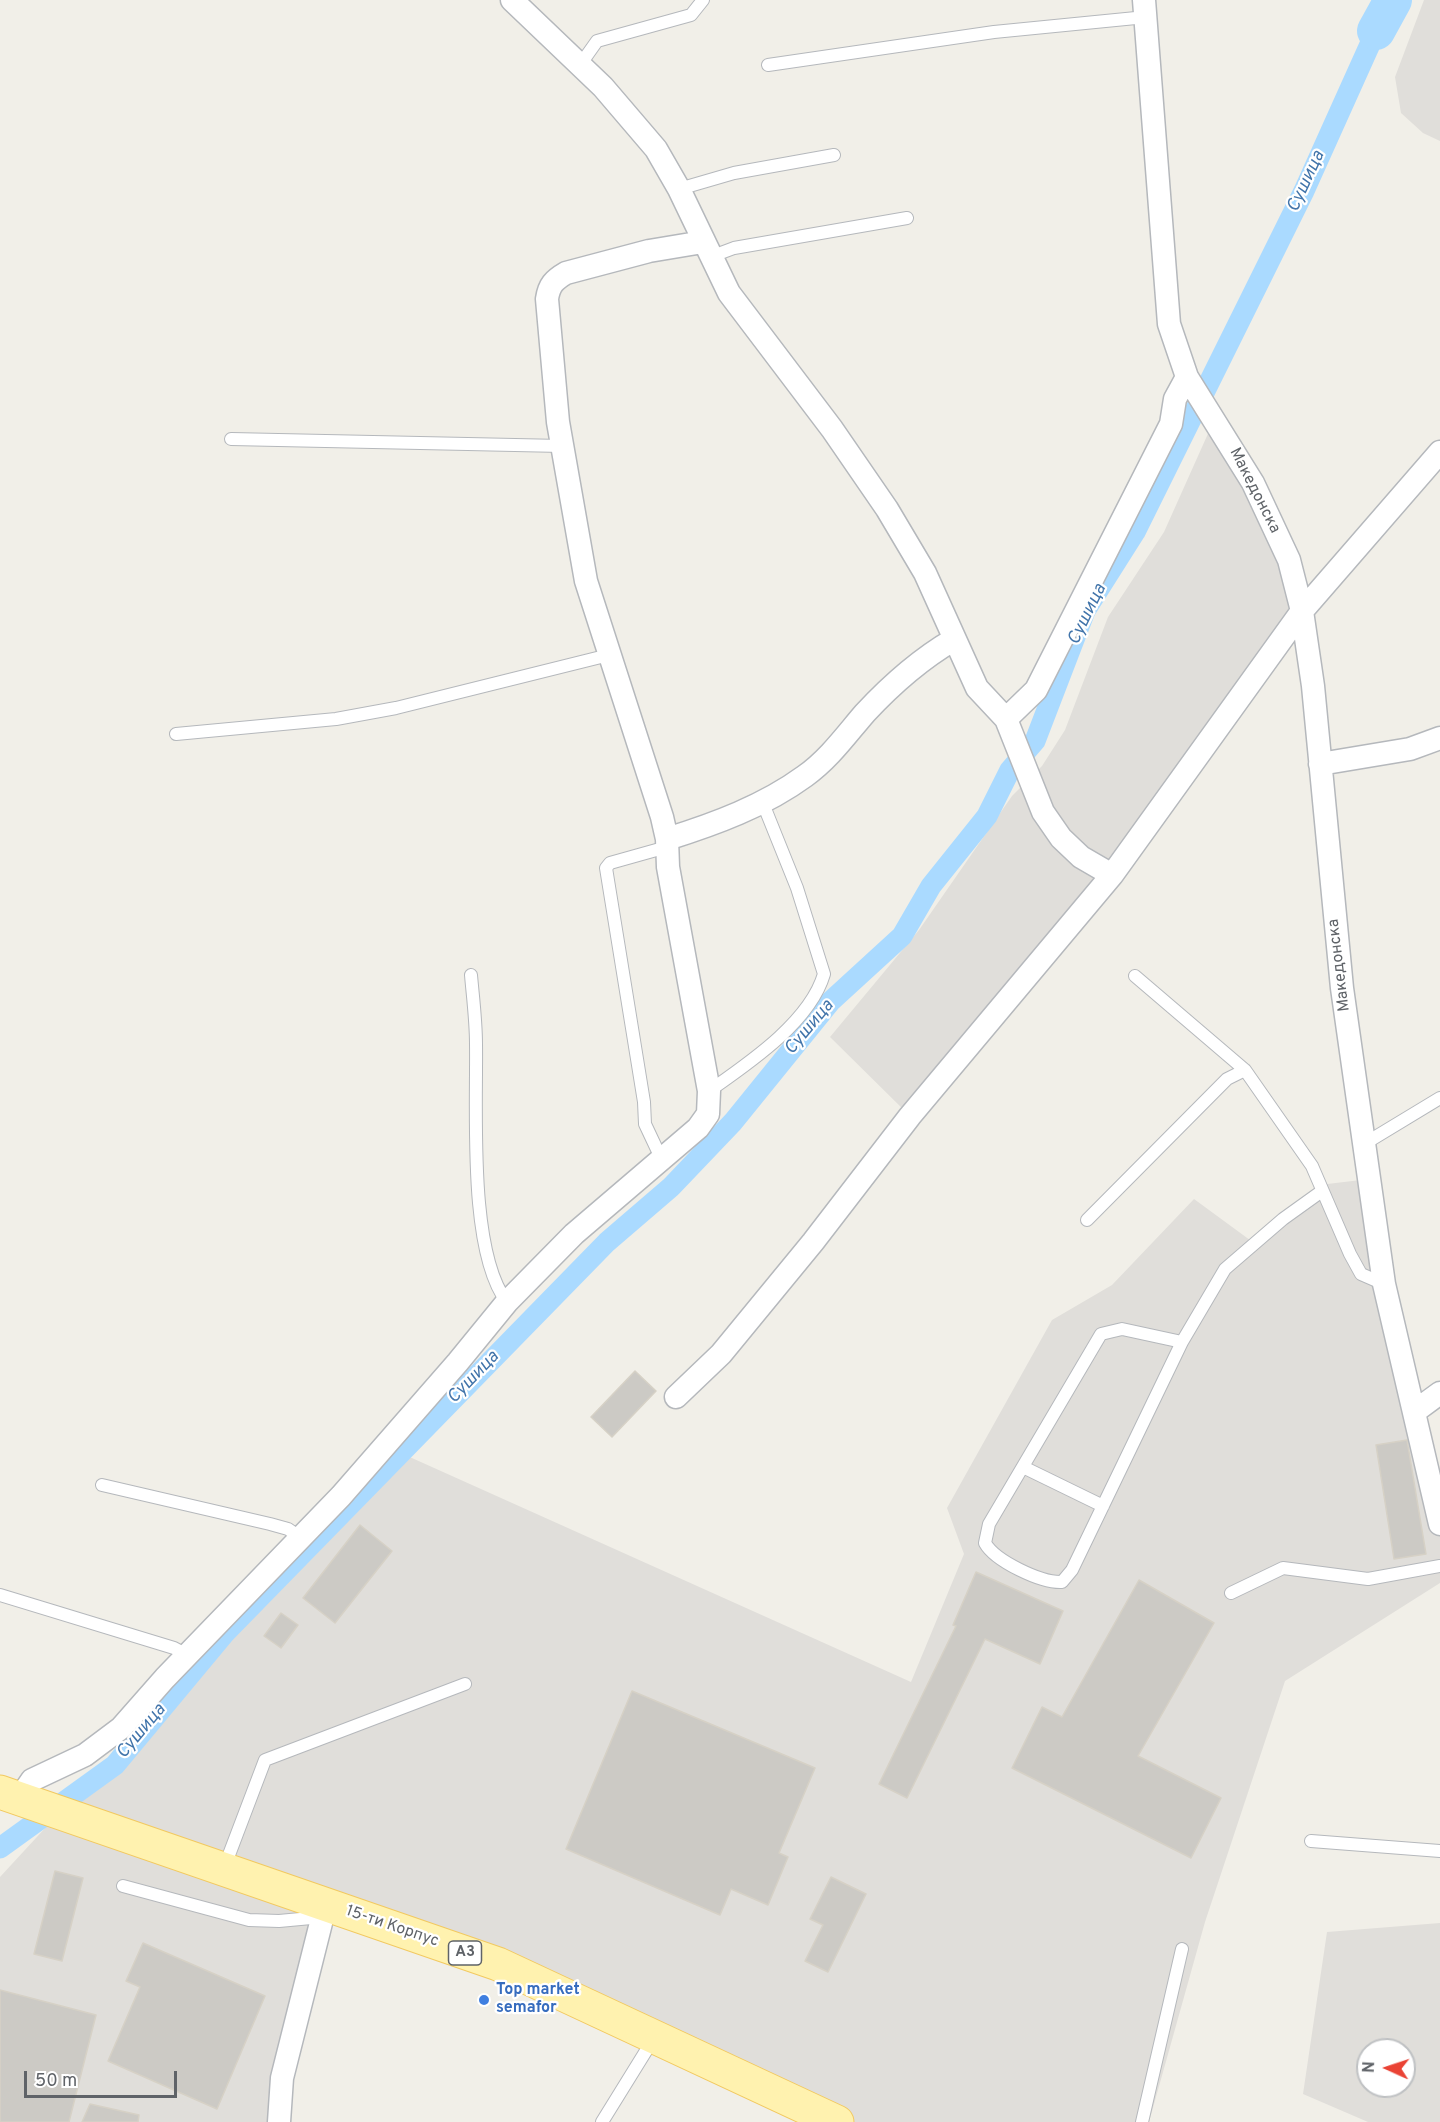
<!DOCTYPE html>
<meta charset="utf-8">
<style>
body{margin:0}
#map{position:relative;width:1440px;height:2122px;overflow:hidden;background:#f1efe8;font-family:Overpass,sans-serif}
canvas{display:block}
.north{position:absolute;left:1356px;top:2038px;width:60px;height:60px;box-sizing:border-box;background:#fff;border:2px solid #bfc1c3;border-radius:50%;rotate:273deg;font-size:16px;font-weight:700;line-height:24px;text-align:center;color:#5f6368}
.north::after{content:'';display:block;margin:auto;width:21px;height:27px;background:#ea4335;clip-path:polygon(50% 0,100% 100%,50% 72%,0 100%)}
.scale{position:absolute;left:24px;top:2071px;width:153px;height:27px;box-sizing:border-box;border:3px solid #5f6368;border-top:0;padding-left:8px;font-size:18px;line-height:21px;white-space:nowrap;color:#5f6368;-webkit-text-stroke:4px #fff;paint-order:stroke}
</style>
<div id="map">
<canvas width="1440" height="2122"></canvas>
<div class="north">N</div>
<div class="scale">50 m</div>
</div>
<script>
const c = document.querySelector('canvas').getContext('2d');
c.lineJoin = 'round';
function paint(path, color) { c.fillStyle = color; c.fill(path, 'evenodd'); }
function stroke(path, color, width, dash) { c.strokeStyle = color; c.lineWidth = width; c.lineCap = dash ? 'butt' : 'round'; c.setLineDash(dash || []); c.stroke(path); }
function drawText(font, color, halo, rows, align = 'center') {
  c.font = font + ' Overpass,sans-serif'; c.lineWidth = 4.5; c.setLineDash([]); c.textBaseline = 'middle'; c.strokeStyle = halo; c.fillStyle = color; for (const [text, x, y, turn = 0] of rows) {
    c.save(); c.translate(x, y); c.rotate((+turn || 0) * Math.PI / 180); c.textAlign = isNaN(turn) ? turn : align; if (halo) c.strokeText(text, 0, 0); c.fillText(text, 0, 0); c.restore();
  }
}
const industrial = new Path2D(`
 M 1424,0 L 1440,0 L 1440,141 L 1423,133 L 1401,113 L 1395,77 Z
 M 1215,418 L 1302,611 L 1270,657 L 910,1116 L 830,1037 L 919,930 L 1012,796 L 1042,766 L 1065,730 L 1108,617 L 1164,532 Z
 M 1369,1179 L 1440,1524 L 1440,1583 L 1285,1681 L 1205,1922 L 1149,2122 L 837,2122 L 326,1904 L 279,2122 L 0,2122 L 0,1877 L 59,1813 L 115,1765 L 403,1454 L 911,1682 L 964,1554 L 947,1508 L 1052,1320 L 1112,1285 L 1194,1199 L 1254,1243 L 1319,1185 Z
 M 1440,1923 L 1440,2122 L 1368,2122 L 1303,2094 L 1327,1932 ZM 1368,2050 L 1404,2050 L 1404,2086 L 1368,2086 Z`);
const canal = new Path2D(`
 M 0,1848 L 115,1765 L 224,1634 L 607,1242 L 671,1187 L 733,1122 L 831,1001 L 902,936 L 931,886 L 987,816 L 1010,770 L 1035,741 L 1085,611 L 1135,532 L 1304,191 L 1376,31`);
const river = new Path2D(`
 M 1376,31 L 1393,0`);
const building = new Path2D(`
 M 635,1371 L 656,1391 L 612,1437 L 591,1417 Z
 M 1407,1440 L 1426,1554 L 1394,1559 L 1376,1445 Z
 M 360,1525 L 392,1551 L 335,1623 L 303,1598 Z
 M 976,1572 L 1063,1611 L 1040,1664 L 985,1639 L 907,1798 L 879,1784 L 956,1626 L 953,1625 Z
 M 1139,1580 L 1214,1623 L 1138,1756 L 1221,1798 L 1191,1858 L 1012,1768 L 1042,1707 L 1062,1717 Z
 M 281,1613 L 298,1625 L 281,1648 L 264,1636 Z
 M 632,1691 L 815,1768 L 779,1853 L 788,1857 L 768,1905 L 731,1889 L 720,1915 L 566,1849 Z
 M 55,1871 L 83,1878 L 62,1961 L 34,1954 Z
 M 831,1877 L 866,1894 L 828,1972 L 805,1961 L 823,1925 L 810,1919 Z
 M 143,1943 L 265,1996 L 217,2109 L 108,2061 L 140,1987 L 126,1981 Z
 M 0,1990 L 96,2015 L 69,2122 L 0,2122 Z
 M 90,2104 L 139,2115 L 138,2122 L 82,2122 Z`);
const service = new Path2D(`
 M 580,65 L 597,41 L 691,15 L 703,0
 M 768,65 L 994,32 L 1146,17
 M 679,189 L 734,173 L 834,155
 M 710,257 L 734,248 L 907,218
 M 231,439 L 562,446
 M 176,734 L 336,719 L 396,708 L 609,655
 M 471,975 C 473,998 476,1021 476,1044 C 477,1109 468,1252 507,1302
 M 1135,976 L 1245,1070 L 1312,1166 L 1350,1254 L 1361,1274 L 1384,1284
 M 709,1091 C 749,1063 810,1022 824,974 L 797,888 L 762,801
 M 1364,1144 L 1440,1098
 M 661,1158 L 645,1124 L 644,1102 L 606,868 L 610,863 L 667,847
 M 1087,1220 L 1227,1079 L 1245,1070
 M 1182,1342 L 1122,1329 L 1101,1334 L 989,1524 L 985,1543 C 995,1561 1041,1583 1062,1582 L 1072,1570 L 1182,1342 L 1225,1269 L 1283,1219 L 1322,1191
 M 1023,1467 L 1103,1506
 M 102,1485 L 270,1524 L 288,1529 L 301,1538
 M 1231,1593 L 1283,1568 L 1368,1579 L 1440,1566
 M 0,1595 L 174,1648 L 187,1655
 M 1311,1841 L 1440,1851
 M 224,1868 L 265,1760 L 465,1684
 M 123,1886 L 249,1920 L 279,1921 L 322,1917
 M 602,2122 L 654,2038
 M 1142,2122 L 1182,1949`);
const minor = new Path2D(`
 M 512,0 L 603,87 L 656,149 L 679,189 L 729,293 L 832,429 L 887,509 L 925,573 L 977,688 L 1006,719 L 1043,812 L 1061,838 L 1081,857 L 1112,875
 M 1144,0 L 1169,324 L 1187,377 L 1253,483 L 1289,560 L 1302,611 L 1313,686 L 1342,988 L 1384,1284 L 1440,1524
 M 1006,719 L 1036,690 L 1171,424 L 1175,399 L 1187,377
 M 1320,764 L 1410,749 L 1440,738
 M 667,839 C 715,824 764,806 805,776 C 829,759 846,735 865,713 C 892,684 919,660 953,640
 M 676,1397 L 721,1354 L 813,1242 L 910,1116 L 1112,875 L 1302,611 L 1440,452
 M 1414,1412 L 1440,1393
 M 19,1799 L 32,1780 L 85,1755 L 121,1728 L 165,1678 L 341,1496 L 458,1362 L 507,1302 L 574,1234 L 698,1128 L 708,1114 L 709,1091 L 668,867 L 667,839 L 662,817 L 586,581 L 558,422 L 547,299 C 549,285 554,280 566,273 L 649,251 L 703,242
 M 279,2122 L 282,2078 L 326,1903`);
const primary = new Path2D(`
 M 0,1792 L 498,1964 L 837,2122`);
const markers = [
 [484,2000,6,"#3f7fe0"]
];
const shields = [
 [465,1953,33]
];
const shieldNames = [
 ["A3",465,1953]
];
const streetNames = [
 ["Македонска",1254,491,63],
 ["Македонска",1340,965,-97],
 ["15-ти Корпус",392,1927,19]
];
const shopNames = [
 ["Top market",496,1991],
 ["semafor",496,2009]
];
const waterNames = [
 ["Сушица",1307,182,-65],
 ["Сушица",1088,615,-64],
 ["Сушица",810,1028,-50],
 ["Сушица",474,1378,-46],
 ["Сушица",142,1732,-50]
];
paint(industrial, '#e0deda');
stroke(canal, '#aadaff', 21);
stroke(river, '#aadaff', 38);
paint(building, '#cccac5');
stroke(building, '#d6d1c6', 1.5);
stroke(service, '#b5b8bc', 14);
stroke(minor, '#b5b8bc', 25);
stroke(primary, '#f2c960', 35);
stroke(service, '#fff', 12);
stroke(minor, '#fff', 22);
stroke(primary, '#fff2af', 33);
for (const [x, y, r, color] of markers) { const dot = new Path2D(); dot.arc(x, y, r, 0, 2 * Math.PI); c.fillStyle = color; c.fill(dot); stroke(dot, '#fff', 2); }
for (const [x, y, w] of shields) { const box = new Path2D(); box.roundRect(x - w / 2, y - 12, w, 24, 4.5); c.fillStyle = '#fff'; c.fill(box); stroke(box, '#5f6368', 1.5); }
drawText('bold 15px', '#5f6368', null, shieldNames);
drawText('16px', '#5f6368', '#fff', streetNames);
drawText('bold 16px', '#366cbe', '#fff', shopNames, 'left');
drawText('italic 18px', '#4174aa', '#fff', waterNames);
</script>
